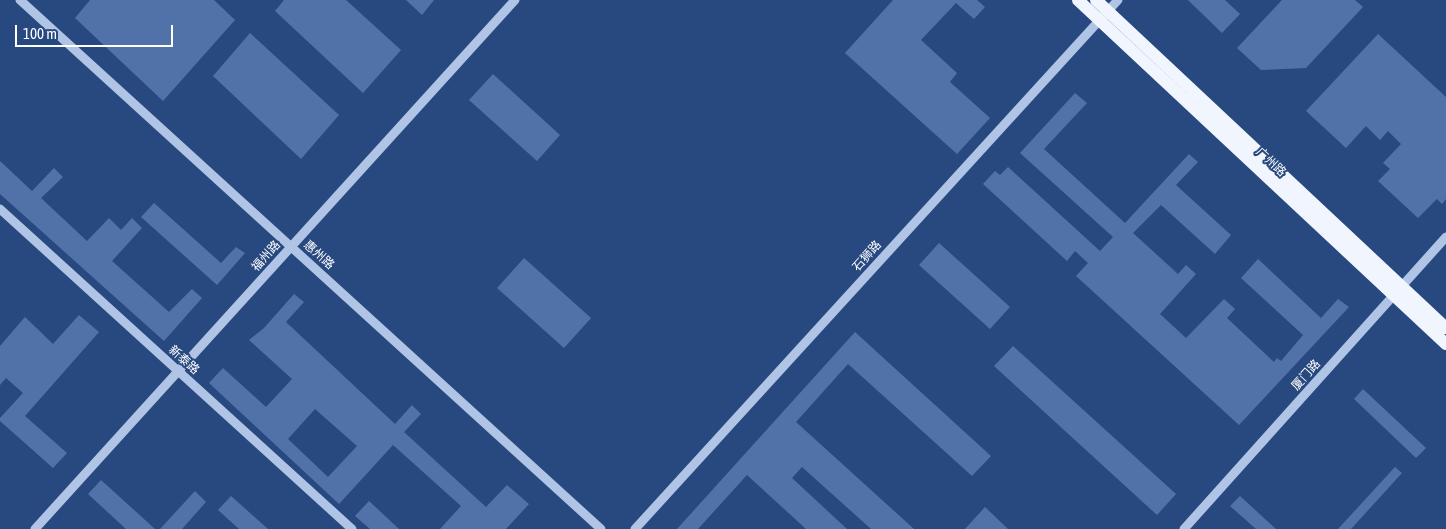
<!DOCTYPE html>
<meta charset="utf-8">
<style>
body{margin:0}
#map{position:relative;width:1446px;height:529px;overflow:hidden;background:#284980;font-family:"Asap Condensed",sans-serif}
canvas{display:block}
.scale{position:absolute;left:15px;top:25px;width:158px;height:22px;box-sizing:border-box;border:2px solid #fff;border-top:0;padding-left:6px;font-size:15px;line-height:18px;white-space:nowrap;color:#fff;-webkit-text-stroke:4px #284980;paint-order:stroke}
</style>
<div id="map">
<canvas width="1446" height="529"></canvas>
<div class="scale">100 m</div>
</div>
<script>
const c = document.querySelector('canvas').getContext('2d');
c.lineJoin = 'round';
function paint(path, color) { c.fillStyle = color; c.fill(path, 'evenodd'); }
function stroke(path, color, width, dash) { c.strokeStyle = color; c.lineWidth = width; c.lineCap = dash ? 'butt' : 'round'; c.setLineDash(dash || []); c.stroke(path); }
function drawText(font, color, halo, rows, align = 'center') {
  c.font = font + ' "Asap Condensed","Noto Sans SC",sans-serif'; c.lineWidth = 4; c.setLineDash([]); c.textBaseline = 'middle'; c.strokeStyle = halo; c.fillStyle = color; for (const [text, x, y, turn = 0] of rows) {
    c.save(); c.translate(x, y); c.rotate((+turn || 0) * Math.PI / 180); c.textAlign = isNaN(turn) ? turn : align; if (halo) c.strokeText(text, 0, 0); c.fillText(text, 0, 0); c.restore();
  }
}
const building = new Path2D(`
 M 90,0 L 214,0 L 235,20 L 163,101 L 75,18 Z
 M 284,0 L 346,0 L 401,50 L 363,93 L 275,11 Z
 M 406,0 L 434,0 L 422,15 Z
 M 893,0 L 977,0 L 985,7 L 974,19 L 956,3 L 921,40 L 957,73 L 950,82 L 990,118 L 957,154 L 845,53 Z
 M 1188,0 L 1225,0 L 1240,14 L 1222,33 Z
 M 1282,0 L 1355,0 L 1363,7 L 1306,68 L 1261,70 L 1237,48 Z
 M 250,33 L 339,115 L 301,159 L 213,76 Z
 M 1378,34 L 1446,97 L 1446,199 L 1442,204 L 1437,199 L 1418,218 L 1378,181 L 1390,169 L 1383,163 L 1401,144 L 1388,131 L 1380,140 L 1366,126 L 1346,148 L 1306,111 Z
 M 493,74 L 560,135 L 537,161 L 469,100 Z
 M 1075,93 L 1087,103 L 1044,149 L 1125,223 L 1189,154 L 1198,162 L 1176,185 L 1231,235 L 1215,254 L 1161,205 L 1133,233 L 1178,274 L 1186,265 L 1196,274 L 1160,314 L 1186,338 L 1224,299 L 1235,309 L 1227,318 L 1274,362 L 1277,358 L 1281,361 L 1303,335 L 1241,278 L 1258,259 L 1321,318 L 1338,299 L 1349,307 L 1239,425 L 1076,276 L 1088,263 L 1075,251 L 1067,261 L 983,184 L 995,171 L 1000,175 L 1008,167 L 1100,251 L 1113,237 L 1020,153 Z
 M 0,161 L 32,191 L 54,168 L 63,177 L 41,198 L 87,241 L 109,218 L 121,230 L 132,218 L 142,228 L 112,261 L 169,312 L 192,289 L 202,298 L 164,341 L 0,194 Z
 M 154,203 L 221,263 L 236,247 L 245,253 L 217,285 L 141,217 Z
 M 939,243 L 1010,307 L 990,329 L 919,265 Z
 M 524,258 L 591,318 L 564,348 L 497,288 Z
 M 294,294 L 304,302 L 286,322 L 395,424 L 412,405 L 421,414 L 404,432 L 486,507 L 507,485 L 529,504 L 506,529 L 440,529 L 461,506 L 393,445 L 339,504 L 209,383 L 223,368 L 266,407 L 292,379 L 249,340 L 264,328 ZM 315,409 L 357,446 L 328,477 L 288,439 Z
 M 79,315 L 99,332 L 25,416 L 67,453 L 53,468 L 0,421 L 0,418 L 23,393 L 6,378 L 0,385 L 0,346 L 25,317 L 53,344 Z
 M 855,332 L 991,456 L 972,476 L 848,364 L 796,422 L 914,529 L 871,529 L 802,467 L 792,478 L 847,529 L 806,529 L 747,475 L 698,529 L 677,529 Z
 M 1013,346 L 1176,494 L 1157,515 L 994,366 Z
 M 1363,389 L 1426,448 L 1416,458 L 1354,399 Z
 M 1395,467 L 1402,473 L 1351,529 L 1338,529 Z
 M 101,480 L 155,529 L 126,529 L 88,494 Z
 M 195,491 L 206,502 L 182,529 L 160,529 Z
 M 231,496 L 268,529 L 239,529 L 218,510 Z
 M 1240,496 L 1276,529 L 1256,529 L 1230,506 Z
 M 369,501 L 399,529 L 370,529 L 355,516 Z
 M 985,507 L 1008,529 L 965,529 Z`);
const minor = new Path2D(`
 M 20,0 L 601,529
 M 0,209 L 352,529
 M 35,529 L 515,0
 M 635,529 L 1118,0
 M 1184,529 L 1446,237`);
const major = new Path2D(`
 M 1078,0 L 1446,344
 M 1096,0 L 1446,328`);
const streetNames = [
 ["广州路",1271,162,43],
 ["惠州路",319,255,42],
 ["福州路",266,256,-48],
 ["石狮路",867,256,-48],
 ["新泰路",184,360,42],
 ["厦门路",1306,375,-48]
];
paint(building, '#5172a9');
stroke(minor, '#b0c5e6', 9);
stroke(major, '#f1f5fd', 12);
drawText('12px', '#fff', '#284980', streetNames);
</script>
